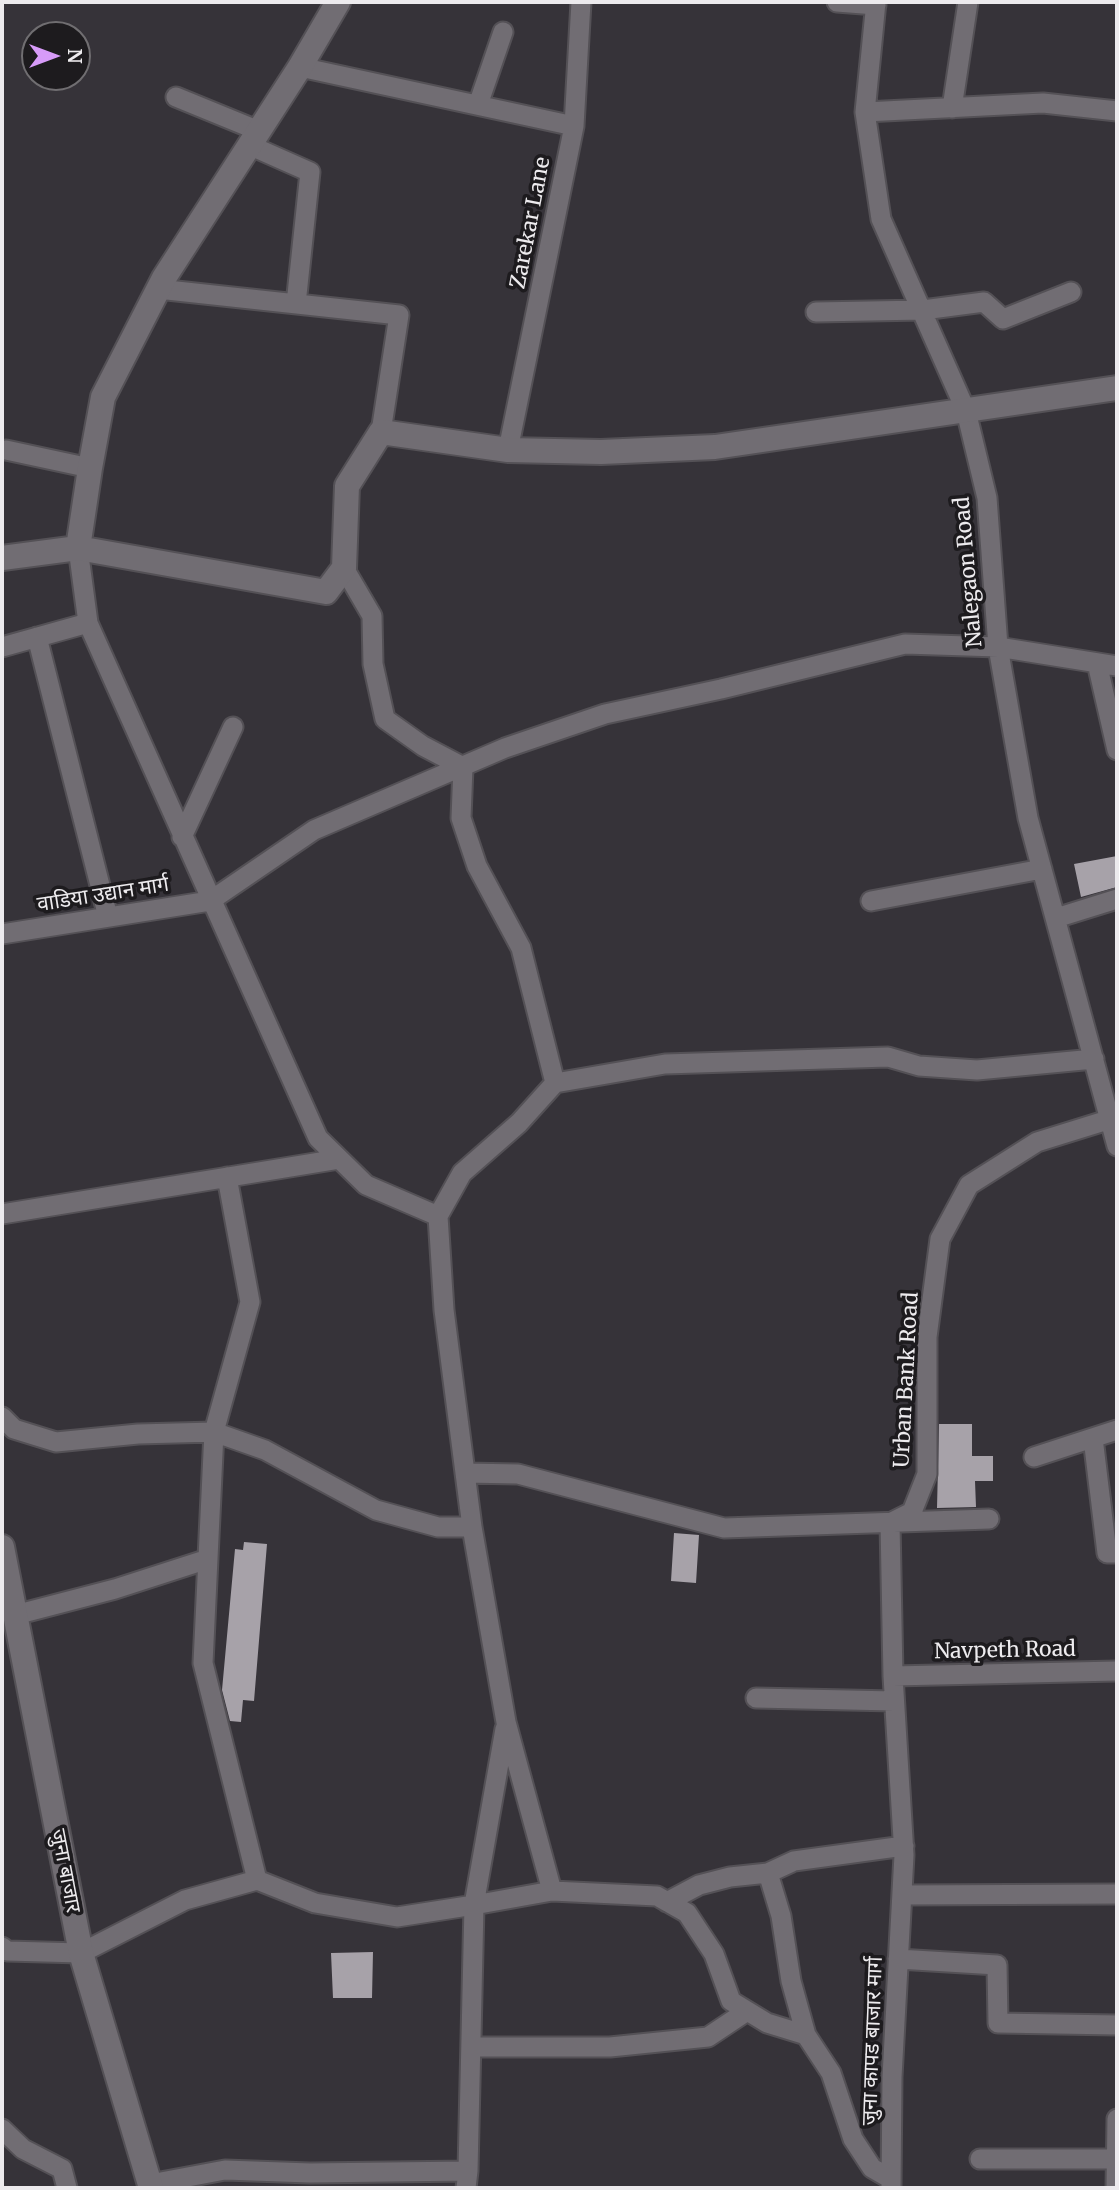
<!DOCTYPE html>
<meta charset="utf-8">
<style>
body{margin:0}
#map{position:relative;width:1119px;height:2190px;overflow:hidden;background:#363339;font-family:Merriweather,serif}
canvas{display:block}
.frame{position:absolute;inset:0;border:4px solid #edebee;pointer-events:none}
.north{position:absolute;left:21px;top:21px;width:70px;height:70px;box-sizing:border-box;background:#1d1b1e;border:2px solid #706e71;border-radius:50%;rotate:90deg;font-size:19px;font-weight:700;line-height:28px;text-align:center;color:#edebee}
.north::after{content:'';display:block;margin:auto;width:24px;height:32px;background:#d79bf9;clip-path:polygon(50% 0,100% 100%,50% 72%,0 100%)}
</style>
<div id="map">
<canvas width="1119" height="2190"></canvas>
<div class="frame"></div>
<div class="north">N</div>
</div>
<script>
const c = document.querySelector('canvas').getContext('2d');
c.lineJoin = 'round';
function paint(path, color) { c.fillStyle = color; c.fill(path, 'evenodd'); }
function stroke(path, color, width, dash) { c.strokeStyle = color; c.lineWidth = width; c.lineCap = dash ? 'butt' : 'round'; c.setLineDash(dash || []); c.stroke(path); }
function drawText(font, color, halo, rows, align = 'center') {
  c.font = font + ' Merriweather,"Noto Sans Devanagari",serif'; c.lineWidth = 7; c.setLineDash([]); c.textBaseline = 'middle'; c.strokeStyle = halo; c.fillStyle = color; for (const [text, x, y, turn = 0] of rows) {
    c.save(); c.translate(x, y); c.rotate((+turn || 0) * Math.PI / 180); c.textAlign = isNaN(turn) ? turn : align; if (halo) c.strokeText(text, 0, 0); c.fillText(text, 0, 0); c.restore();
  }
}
const building = new Path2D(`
 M 1117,856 L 1117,887 L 1081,897 L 1074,864 Z
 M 939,1424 L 972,1424 L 972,1456 L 993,1456 L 993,1481 L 975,1481 L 976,1507 L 937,1508 Z
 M 674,1533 L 699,1535 L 696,1583 L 671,1581 Z
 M 244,1542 L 267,1544 L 254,1701 L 243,1700 L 241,1722 L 230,1721 L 222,1690 L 235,1549 L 243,1550 Z
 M 373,1952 L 372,1998 L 333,1998 L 331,1953 Z`);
const minor = new Path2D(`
 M 837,2 L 876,5
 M 876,2 L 865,112 L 881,219 L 966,411 L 987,498 L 998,647 L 1028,818 L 1117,1146
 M 300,67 L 574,126
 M 176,97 L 259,131
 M 478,105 L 503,32
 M 952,108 L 968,2
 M 865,112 L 1043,103 L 1117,111
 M 249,145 L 310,172 L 296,304
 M 158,289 L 399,315 L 381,432
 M 816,312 L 923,310 L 984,302 L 1003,319 L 1071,292
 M 6,450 L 90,468
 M 508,450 L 574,126 L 581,2
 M 78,548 L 88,623 L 318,1138 L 366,1185 L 438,1216
 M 344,568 L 372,616 L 373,664 L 385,719 L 423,746 L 463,767
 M 37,637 L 108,917
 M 2,647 L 88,623
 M 1097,663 L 1117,750
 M 463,767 L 461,818 L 477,866 L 521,948 L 555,1083 L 519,1123 L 462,1173 L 438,1216 L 444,1310 L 472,1527 L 506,1722 L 552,1891
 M 182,837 L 233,727
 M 871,901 L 1042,869
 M 1056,918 L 1117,899
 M 2,934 L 210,901 L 314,830 L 505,748 L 605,714 L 721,689 L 905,644 L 998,647 L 1117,666
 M 555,1083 L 665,1064 L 888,1057 L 919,1066 L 977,1070 L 1094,1059
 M 227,1177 L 250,1302 L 214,1432 L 203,1663 L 257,1880 L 315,1903 L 397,1917 L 474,1905 L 505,1729
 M 2,1214 L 339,1159
 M 2,1417 L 14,1429 L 56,1442 L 138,1434 L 214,1432 L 265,1450 L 376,1510 L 438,1527 L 472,1527
 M 1093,1438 L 1107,1553 L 1117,1553
 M 1034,1457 L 1117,1430
 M 465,1473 L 518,1474 L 724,1528 L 989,1519
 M 15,1615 L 115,1589 L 208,1559
 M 893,1676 L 1117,1671
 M 756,1698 L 894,1701
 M 768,1873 L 781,1916 L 791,1981 L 806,2035
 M 902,1895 L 1117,1894
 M 667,1902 L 699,1885 L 730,1877 L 768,1873 L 794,1861 L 904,1846
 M 2,1947 L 7,1951 L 81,1953 L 185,1900 L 257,1880
 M 898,1959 L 997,1965 L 998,2023 L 1117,2025
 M 471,2047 L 610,2047 L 708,2037 L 747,2011
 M 2,2129 L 23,2149 L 62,2169 L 67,2188
 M 980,2159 L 1117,2159
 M 150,2184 L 225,2170 L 310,2173 L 468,2171
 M 466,2188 L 468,2171 L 474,1905 L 552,1891 L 657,1896 L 687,1913 L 714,1954 L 731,2001 L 767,2023 L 806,2035 L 831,2073 L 853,2139 L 872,2168 L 891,2179
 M 891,2188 L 892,2077 L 904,1855 L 893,1676 L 890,1523 L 912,1512 L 927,1474 L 927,1337 L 940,1239 L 969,1185 L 1037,1142 L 1111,1119
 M 1116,2188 L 1117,2119`);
const tertiary = new Path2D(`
 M 78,548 L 90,468 L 103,397 L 164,278 L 300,67 L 338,2
 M 2,558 L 78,548 L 326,592 L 344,568 L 347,486 L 381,432 L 508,450 L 601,452 L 715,447 L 1117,388
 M 2,1547 L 81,1953 L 151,2188`);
const streetNames = [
 ["Zarekar Lane",531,223,-79],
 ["Nalegaon Road",969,572,-95],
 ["वाडिया उद्यान मार्ग",103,895,-9],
 ["Urban Bank Road",907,1380,-87],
 ["Navpeth Road",1005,1651,-1],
 ["जुना बाजार",65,1871,79],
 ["जुना कापड बाजार मार्ग",873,2041,-88]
];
paint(building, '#a7a2a9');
stroke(minor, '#545156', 23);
stroke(tertiary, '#545156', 28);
stroke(minor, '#716d73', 19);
stroke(tertiary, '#716d73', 24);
drawText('21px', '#edebee', '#1d1b1e', streetNames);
</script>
